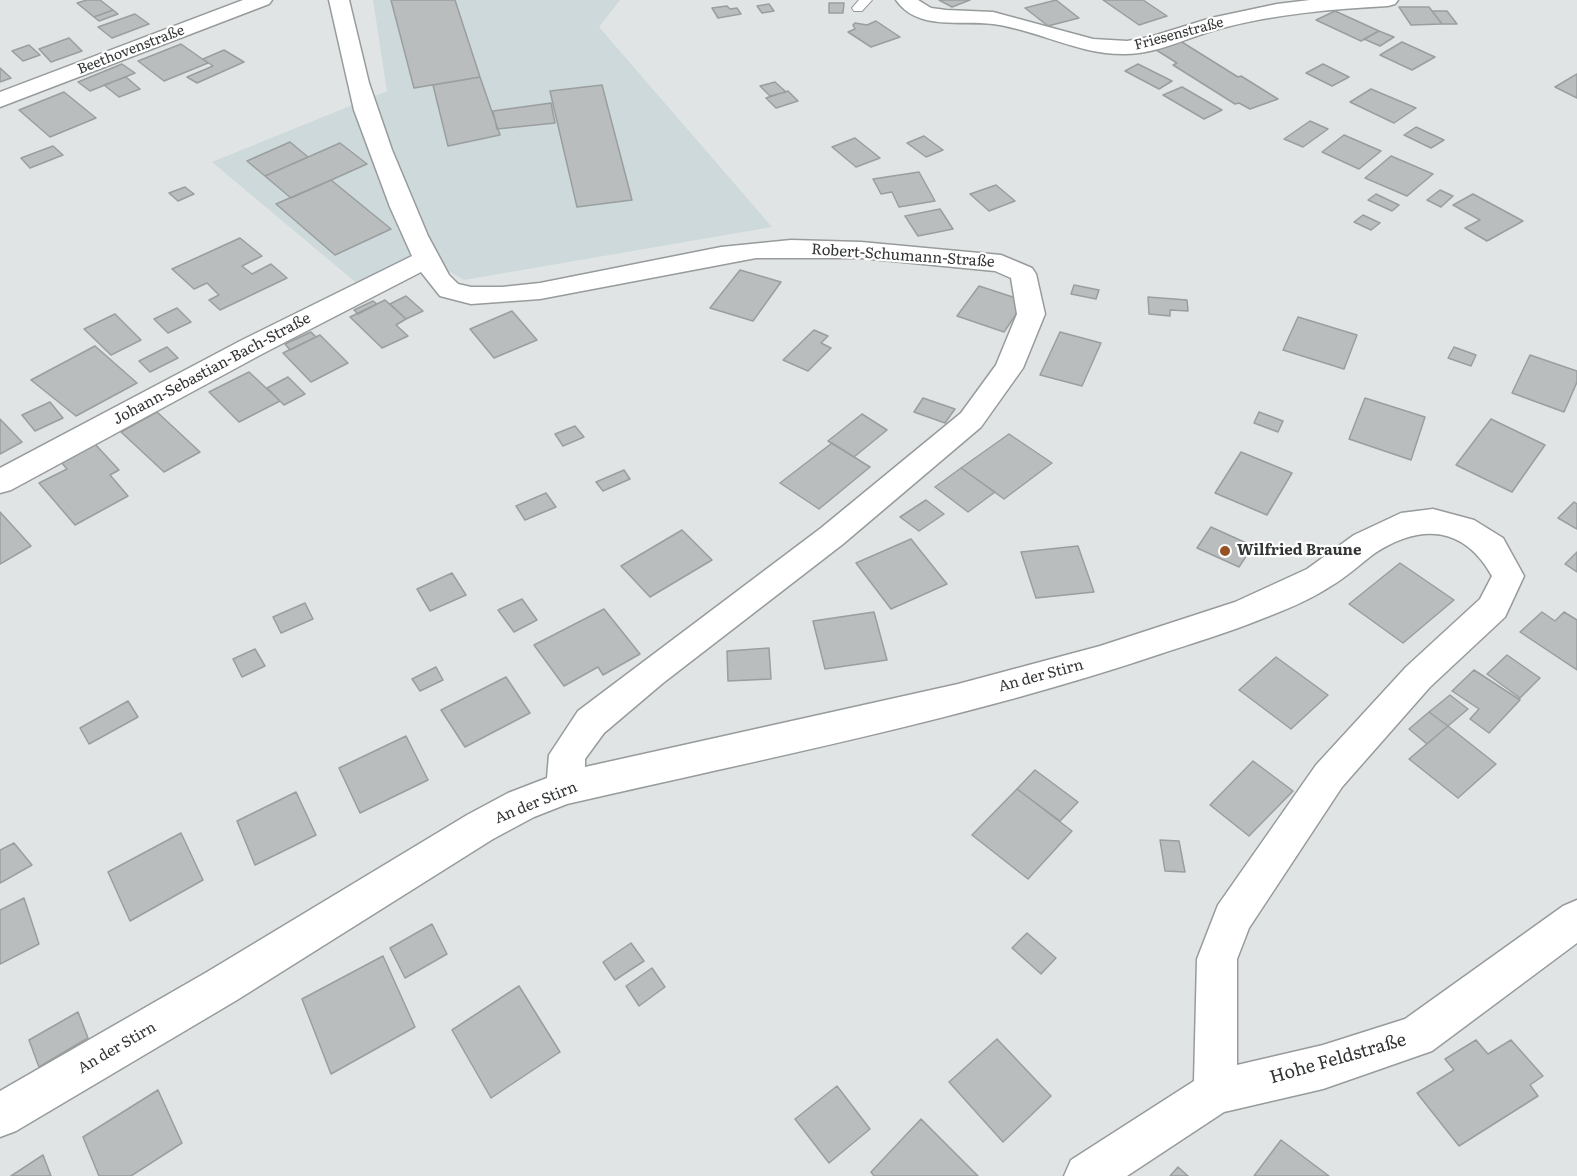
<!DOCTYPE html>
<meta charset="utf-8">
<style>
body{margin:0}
canvas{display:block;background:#e0e4e5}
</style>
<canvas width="1577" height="1176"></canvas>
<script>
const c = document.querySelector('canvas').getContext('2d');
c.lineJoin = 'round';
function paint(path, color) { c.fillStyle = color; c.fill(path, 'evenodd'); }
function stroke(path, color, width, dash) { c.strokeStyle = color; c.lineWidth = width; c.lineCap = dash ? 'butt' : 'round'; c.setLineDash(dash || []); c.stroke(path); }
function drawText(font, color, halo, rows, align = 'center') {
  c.font = font + ' Literata,serif'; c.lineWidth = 4.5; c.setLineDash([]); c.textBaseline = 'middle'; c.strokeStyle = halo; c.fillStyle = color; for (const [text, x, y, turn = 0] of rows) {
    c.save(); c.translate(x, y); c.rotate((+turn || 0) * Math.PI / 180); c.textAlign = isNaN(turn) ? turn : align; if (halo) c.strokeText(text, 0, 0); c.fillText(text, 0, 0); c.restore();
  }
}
const built = new Path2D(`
 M 373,0 L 620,0 L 599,27 L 772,227 L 464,280 L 441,267 L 359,285 L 212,162 L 387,91 Z`);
const building = new Path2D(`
 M 87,0 L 100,0 L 113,10 L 94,17 L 77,3 Z
 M 391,0 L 455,0 L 480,77 L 414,88 Z
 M 939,0 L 970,0 L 952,7 Z
 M 1056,0 L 1079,18 L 1048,26 L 1025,8 Z
 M 1103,0 L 1143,0 L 1167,16 L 1139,25 Z
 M 829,3 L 844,3 L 843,13 L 829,13 Z
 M 769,4 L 774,11 L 762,13 L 757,6 Z
 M 727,6 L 730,9 L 737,8 L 741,14 L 718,18 L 712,8 Z
 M 1399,7 L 1429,7 L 1442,24 L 1411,25 Z
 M 113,10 L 118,14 L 99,21 L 94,17 Z
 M 1335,11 L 1379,31 L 1361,41 L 1316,20 Z
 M 1432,11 L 1447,11 L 1457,24 L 1442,24 Z
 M 135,14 L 149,24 L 112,38 L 98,27 Z
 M 876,21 L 900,37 L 871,47 L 848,32 L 855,29 L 853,25 L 855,23 L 867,25 Z
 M 1379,31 L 1394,37 L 1380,46 L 1364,39 Z
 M 69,38 L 82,51 L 51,62 L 39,49 Z
 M 1177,39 L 1238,77 L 1241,76 L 1278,99 L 1250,109 L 1239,103 L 1235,104 L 1173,65 L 1177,63 L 1153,48 Z
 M 1402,42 L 1435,57 L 1412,70 L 1380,55 Z
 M 181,44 L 208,63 L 164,81 L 138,61 Z
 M 29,45 L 40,55 L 23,61 L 12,51 Z
 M 224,50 L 244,62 L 197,83 L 187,77 L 213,66 L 203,59 Z
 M 122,64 L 135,73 L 90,91 L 78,82 Z
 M 1138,64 L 1172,81 L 1159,89 L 1125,71 Z
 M 1323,64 L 1349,77 L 1332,86 L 1306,73 Z
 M 0,68 L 11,78 L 0,82 Z
 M 1577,74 L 1577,98 L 1555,87 Z
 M 126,77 L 140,89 L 119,97 L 104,85 Z
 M 480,77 L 500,135 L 448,146 L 433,85 Z
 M 775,82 L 786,92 L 770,96 L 760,86 Z
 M 602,85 L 632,200 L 577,207 L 550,91 Z
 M 1182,87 L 1222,110 L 1204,119 L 1163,95 Z
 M 1371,89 L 1416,108 L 1394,123 L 1350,102 Z
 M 788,91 L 798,101 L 776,108 L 766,98 Z
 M 64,92 L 96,118 L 50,137 L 19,110 Z
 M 551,103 L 555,123 L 497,129 L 493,111 Z
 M 1310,121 L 1328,129 L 1303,147 L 1284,139 Z
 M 1416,127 L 1444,140 L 1431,148 L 1404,135 Z
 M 1344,135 L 1381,151 L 1359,169 L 1322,152 Z
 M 924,136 L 943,150 L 926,157 L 907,143 Z
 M 855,138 L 880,158 L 856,167 L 832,147 Z
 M 290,142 L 308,157 L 265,176 L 247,161 Z
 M 340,143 L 367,164 L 291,198 L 265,176 Z
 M 53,146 L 63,155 L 30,168 L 21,158 Z
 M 1391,156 L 1433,174 L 1407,196 L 1365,178 Z
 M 919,172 L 935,201 L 899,207 L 892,192 L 881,194 L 873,179 Z
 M 331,180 L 391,229 L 335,255 L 276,204 Z
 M 996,185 L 1015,201 L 989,211 L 970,194 Z
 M 185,187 L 194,194 L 178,201 L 169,193 Z
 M 1440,190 L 1453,196 L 1441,207 L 1427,200 Z
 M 1376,194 L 1399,205 L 1392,211 L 1368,200 Z
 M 1473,194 L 1523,221 L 1487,241 L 1465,228 L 1480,220 L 1453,205 Z
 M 940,209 L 953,229 L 918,236 L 905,216 Z
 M 1363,215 L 1380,223 L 1371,230 L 1354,222 Z
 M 240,238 L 262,256 L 242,266 L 252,274 L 271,264 L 287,278 L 220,310 L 209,300 L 219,295 L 207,283 L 194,289 L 172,269 Z
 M 740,270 L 781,282 L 753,321 L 710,308 Z
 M 1074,285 L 1099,290 L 1096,299 L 1071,294 Z
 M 979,286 L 1025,301 L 1004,332 L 957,316 Z
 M 406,296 L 423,311 L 406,319 L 390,304 Z
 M 1148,297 L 1187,300 L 1188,311 L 1170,310 L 1170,316 L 1149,314 Z
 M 385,300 L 406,319 L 396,325 L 408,336 L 382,348 L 350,317 Z
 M 373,301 L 377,304 L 358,314 L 354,310 Z
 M 177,308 L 191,322 L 168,333 L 154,319 Z
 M 512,311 L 537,340 L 494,358 L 470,329 Z
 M 115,314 L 141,340 L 111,355 L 84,329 Z
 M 1298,317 L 1357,335 L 1344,369 L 1283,350 Z
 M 814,330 L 828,336 L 821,343 L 831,348 L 808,371 L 783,360 Z
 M 311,332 L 316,337 L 290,350 L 285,344 Z
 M 1060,332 L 1101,343 L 1082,386 L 1040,375 Z
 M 320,335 L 348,363 L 311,382 L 283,353 Z
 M 95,346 L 137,383 L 76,416 L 31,380 Z
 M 167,347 L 178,358 L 150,372 L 139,361 Z
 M 1454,347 L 1476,355 L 1471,366 L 1448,358 Z
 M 1530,355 L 1577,371 L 1577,382 L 1564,412 L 1512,393 Z
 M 249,372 L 280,401 L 239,422 L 209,392 Z
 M 288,377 L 305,394 L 284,405 L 267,388 Z
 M 923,398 L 955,409 L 945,423 L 914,412 Z
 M 1365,398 L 1425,417 L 1411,460 L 1349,439 Z
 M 50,402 L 63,418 L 35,431 L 22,415 Z
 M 157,412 L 200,452 L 164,472 L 121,432 Z
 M 1259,412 L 1283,421 L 1278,432 L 1254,423 Z
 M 862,414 L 887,430 L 854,457 L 828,441 Z
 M 0,419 L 22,442 L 0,454 Z
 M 1491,419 L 1545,445 L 1512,492 L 1456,465 Z
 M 575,426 L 584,437 L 563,446 L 555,434 Z
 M 1009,434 L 1052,463 L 1004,499 L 961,468 Z
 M 832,443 L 870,467 L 819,509 L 780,483 Z
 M 95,444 L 119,470 L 110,475 L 128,496 L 75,525 L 39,483 L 67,469 L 61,462 Z
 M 1241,452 L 1292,473 L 1267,515 L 1215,493 Z
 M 961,468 L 995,492 L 968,512 L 935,487 Z
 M 624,470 L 630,479 L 603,491 L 596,482 Z
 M 546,493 L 556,507 L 525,520 L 516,506 Z
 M 926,500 L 944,514 L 919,531 L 900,517 Z
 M 1574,502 L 1577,504 L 1577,529 L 1558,518 Z
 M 0,512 L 31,546 L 0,564 Z
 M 1211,527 L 1253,546 L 1239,567 L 1197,548 Z
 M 682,530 L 712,560 L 650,597 L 621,566 Z
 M 911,539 L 947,584 L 891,609 L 856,563 Z
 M 1078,546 L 1094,592 L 1036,598 L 1021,552 Z
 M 1577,552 L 1577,572 L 1565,564 Z
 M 1400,563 L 1454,600 L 1403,643 L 1349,604 Z
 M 452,573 L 466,595 L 430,611 L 417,589 Z
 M 522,599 L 537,620 L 514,632 L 498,610 Z
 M 305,603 L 313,619 L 281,633 L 273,617 Z
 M 604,609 L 640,654 L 603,675 L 598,667 L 564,686 L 534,645 Z
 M 874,612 L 887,660 L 825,669 L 813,621 Z
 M 1542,612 L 1555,621 L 1564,612 L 1577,620 L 1577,670 L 1520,632 Z
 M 769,648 L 771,679 L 728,681 L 727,651 Z
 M 255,649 L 265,666 L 242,677 L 233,659 Z
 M 1507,655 L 1540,678 L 1520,698 L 1487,674 Z
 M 1276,657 L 1328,695 L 1291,729 L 1239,690 Z
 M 436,667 L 443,680 L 420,691 L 412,679 Z
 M 1474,670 L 1520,700 L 1489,733 L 1470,719 L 1479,709 L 1452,691 Z
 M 506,677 L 530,713 L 465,747 L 441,710 Z
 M 1450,695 L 1468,709 L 1448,726 L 1429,712 Z
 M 128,701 L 138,717 L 89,744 L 80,728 Z
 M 1429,712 L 1448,726 L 1427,744 L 1409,729 Z
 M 1448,726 L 1496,764 L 1458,798 L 1409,759 Z
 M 406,736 L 428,780 L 360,813 L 339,768 Z
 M 1253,761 L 1293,791 L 1249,836 L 1210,805 Z
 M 1035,770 L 1078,802 L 1060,821 L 1017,789 Z
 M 1017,789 L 1072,831 L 1028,879 L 972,835 Z
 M 296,792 L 316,835 L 255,865 L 237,821 Z
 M 181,833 L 203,880 L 130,921 L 108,872 Z
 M 1160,840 L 1179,841 L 1185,872 L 1165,871 Z
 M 14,843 L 32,865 L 0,883 L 0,850 Z
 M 24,898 L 39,944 L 0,964 L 0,910 Z
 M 432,924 L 447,954 L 405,978 L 390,948 Z
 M 1027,933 L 1056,958 L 1041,974 L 1012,948 Z
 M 631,943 L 644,961 L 615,980 L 603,962 Z
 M 383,956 L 415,1027 L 331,1074 L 302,999 Z
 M 652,968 L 665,987 L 639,1006 L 626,986 Z
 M 519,986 L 560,1052 L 491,1098 L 452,1030 Z
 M 78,1012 L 88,1038 L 39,1067 L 29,1040 Z
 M 997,1039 L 1051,1096 L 1003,1142 L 949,1082 Z
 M 1476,1040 L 1488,1054 L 1511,1040 L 1543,1076 L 1530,1085 L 1538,1096 L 1459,1146 L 1417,1093 L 1454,1070 L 1445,1059 Z
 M 837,1086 L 870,1129 L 829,1163 L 795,1119 Z
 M 158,1090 L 182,1143 L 131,1176 L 99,1176 L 83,1137 Z
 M 921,1119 L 978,1176 L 874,1176 L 871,1172 Z
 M 1281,1140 L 1329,1176 L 1254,1176 Z
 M 43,1155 L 51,1176 L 11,1176 Z
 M 1178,1167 L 1188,1176 L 1170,1176 Z`);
const lane = new Path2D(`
 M 859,0 L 872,0 L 862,11 L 854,11 L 852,8 Z`);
const street = new Path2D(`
 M 243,0 L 272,0 L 269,4 L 0,107 L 0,92 Z
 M 329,0 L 349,0 L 369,83 L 392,150 L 428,236 L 449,275 L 458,284 L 471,287 L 502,287 L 540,283 L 721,247 L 791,240 L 861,242 L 1001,255 L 1032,268 L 1036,274 L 1045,314 L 1023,368 L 981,427 L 843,544 L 663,683 L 604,733 L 585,759 L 585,767 L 958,684 L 1100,646 L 1235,602 L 1307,569 L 1354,535 L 1401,513 L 1433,509 L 1474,520 L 1503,538 L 1524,576 L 1505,617 L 1430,687 L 1342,787 L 1249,928 L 1237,959 L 1237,1065 L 1323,1045 L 1405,1019 L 1563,906 L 1577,900 L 1577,943 L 1432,1051 L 1323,1089 L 1224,1112 L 1127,1176 L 1064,1176 L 1071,1160 L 1194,1081 L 1197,959 L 1218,905 L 1316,765 L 1406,667 L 1480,599 L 1492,576 C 1464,526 1421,523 1375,553 C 1360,564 1347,577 1331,586 C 1310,600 1283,611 1259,620 C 1227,633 1193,643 1160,654 C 967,719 766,758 567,804 L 534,817 L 493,839 L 237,1000 L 16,1131 L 0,1137 L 0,1091 L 207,972 L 467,815 L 508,793 L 547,778 L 549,755 L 578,711 L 821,528 L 961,413 L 996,365 L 1017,314 L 1011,278 L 995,271 L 861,258 L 756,258 L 540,299 L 471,304 L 440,296 L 421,272 L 262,354 L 11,490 L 0,493 L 0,468 L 242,340 L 412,256 L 390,207 L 354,110 Z
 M 896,0 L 918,0 L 931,8 L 946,10 L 993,12 L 1093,39 L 1127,41 L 1150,37 L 1211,18 L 1277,4 L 1310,0 L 1398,0 L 1395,4 L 1388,6 C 1332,9 1276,14 1222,28 C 1190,36 1159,54 1125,54 C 1079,55 1038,30 993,24 C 961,20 917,31 896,0 Z`);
const markers = [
 [1225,551,6,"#965224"]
];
const farStreetnames = [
 ["Friesenstraße",1179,34,-15],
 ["Beethovenstraße",131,50,-21]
];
const streetNames = [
 ["Robert-Schumann-Straße",903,256,4],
 ["Johann-Sebastian-Bach-Straße",212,369,-28],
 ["An der Stirn",1041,676,-15],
 ["An der Stirn",536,803,-22],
 ["An der Stirn",117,1048,-30]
];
const poiNames = [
 ["Wilfried Braune",1237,551]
];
const nearStreetnames = [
 ["Hohe Feldstraße",1338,1059,-16]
];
paint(built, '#cdd9da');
paint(building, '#b9bdbd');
stroke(building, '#9b9e9f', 1.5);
stroke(lane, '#979b9b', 2);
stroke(street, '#979b9b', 3);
paint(lane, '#fff');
paint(street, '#fff');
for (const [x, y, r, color] of markers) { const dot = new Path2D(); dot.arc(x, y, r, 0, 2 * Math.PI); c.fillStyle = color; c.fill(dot); stroke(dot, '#fff', 2); }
drawText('14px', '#333535', '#fff', farStreetnames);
drawText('15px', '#333535', '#fff', streetNames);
drawText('bold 15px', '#333535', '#fff', poiNames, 'left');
drawText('18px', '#333535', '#fff', nearStreetnames);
</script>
